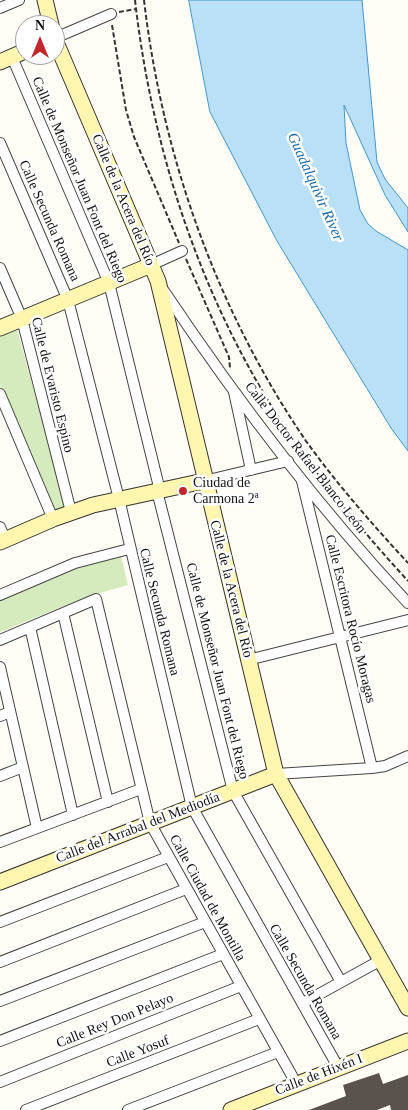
<!DOCTYPE html>
<meta charset="utf-8">
<style>
body{margin:0}
#map{position:relative;width:408px;height:1110px;overflow:hidden;background:#fffdf5;font-family:"Times New Roman",serif}
canvas{display:block}
.north{position:absolute;left:15px;top:15px;width:50px;height:50px;box-sizing:border-box;background:#fff;border:1px solid #a0a0a0;border-radius:50%;rotate:0deg;font-size:14px;font-weight:700;line-height:20px;text-align:center;color:#111}
.north::after{content:'';display:block;margin:auto;width:18px;height:22px;background:#c4262e;clip-path:polygon(50% 0,100% 100%,50% 72%,0 100%)}
</style>
<div id="map">
<canvas width="408" height="1110"></canvas>
<div class="north">N</div>
</div>
<script>
const c = document.querySelector('canvas').getContext('2d');
c.lineJoin = 'round';
function paint(path, color) { c.fillStyle = color; c.fill(path, 'evenodd'); }
function stroke(path, color, width, dash) { c.strokeStyle = color; c.lineWidth = width; c.lineCap = dash ? 'butt' : 'round'; c.setLineDash(dash || []); c.stroke(path); }
function drawText(font, color, halo, rows, align = 'center') {
  c.font = font + ' "Times New Roman",serif'; c.lineWidth = 5; c.setLineDash([]); c.textBaseline = 'middle'; c.strokeStyle = halo; c.fillStyle = color; for (const [text, x, y, turn = 0] of rows) {
    c.save(); c.translate(x, y); c.rotate((+turn || 0) * Math.PI / 180); c.textAlign = isNaN(turn) ? turn : align; if (halo) c.strokeText(text, 0, 0); c.fillText(text, 0, 0); c.restore();
  }
}
const green = new Path2D(`
 M 16,325 L 66,509 L 50,514 L 0,385 L 0,331 Z
 M 121,556 L 128,585 L 83,598 L 0,632 L 0,601 L 77,567 Z`);
const water = new Path2D(`
 M 189,0 L 362,0 L 377,162 L 385,179 L 408,208 L 408,232 L 385,195 L 344,105 L 346,143 L 360,210 L 368,224 L 376,231 L 408,250 L 408,451 L 391,428 L 277,241 L 210,112 Z`);
const building = new Path2D(`
 M 379,1073 L 383,1084 L 408,1075 L 408,1110 L 391,1110 L 390,1105 L 377,1110 L 309,1110 L 346,1096 L 343,1085 Z`);
const path = new Path2D(`
 M 135,0 C 151,141 195,281 269,402 C 308,467 357,525 408,581
 M 144,0 C 162,155 217,311 306,441 C 337,484 372,524 408,563
 M 119,12 L 136,9
 M 112,25 L 126,110 L 134,137 L 179,243
 M 186,259 L 229,357 L 230,368`);
const street = new Path2D(`
 M 0,8 L 19,0
 M 55,38 L 111,14
 M 12,57 L 109,283 L 160,491
 M 0,143 L 68,300 L 119,499 L 192,807 L 338,1067
 M 151,265 L 182,251
 M 0,268 L 22,319 L 71,512
 M 164,291 C 237,400 318,507 408,603
 M 234,392 L 251,470
 M 0,394 L 53,519
 M 204,481 L 288,461
 M 302,481 L 372,768
 M 157,491 L 233,791 L 341,982
 M 0,527 L 5,539
 M 0,595 L 75,563 L 129,549
 M 63,613 L 108,802
 M 30,627 L 73,815
 M 0,640 L 96,599 L 150,823 L 296,1083
 M 248,660 L 408,620
 M 0,667 L 37,828
 M 0,716 L 10,712
 M 276,774 L 372,768 L 385,766 L 408,756
 M 0,776 L 23,767
 M 0,842 L 141,789
 M 0,922 L 168,857
 M 0,962 L 186,889
 M 0,1001 L 205,922
 M 303,1003 L 381,960
 M 0,1041 L 223,954
 M 0,1082 L 241,986
 M 26,1110 L 259,1019
 M 128,1110 L 278,1052`);
const secondary = new Path2D(`
 M 45,0 L 51,25
 M 55,40 L 158,281 L 276,774 L 408,1008
 M 0,62 L 25,51
 M 0,328 L 151,265
 M 0,542 L 53,519 L 93,505 L 204,481
 M 0,882 L 276,774
 M 231,1110 L 408,1041`);
const markers = [
 [183,491,5,"#c4262e"]
];
const streetNames = [
 ["Calle de Monseñor Juan Font del Riego",79,180,67],
 ["Calle de la Acera del Río",123,200,67],
 ["Calle Secunda Romana",49,221,66],
 ["Calle de Evaristo Espino",52,385,76],
 ["Calle Doctor Rafael Blanco León",305,458,52],
 ["Calle de la Acera del Río",231,589,76],
 ["Calle Secunda Romana",159,612,76],
 ["Calle Escritora Rocío Moragas",350,619,76],
 ["Calle de Monseñor Juan Font del Riego",217,671,76],
 ["Calle del Arrabal del Mediodía",138,828,-21],
 ["Calle Ciudad de Montilla",207,898,61],
 ["Calle Secunda Romana",305,982,60],
 ["Calle Rey Don Pelayo",115,1021,-22],
 ["Calle Yosuf",138,1052,-21],
 ["Calle de Hixén I",319,1075,-21]
];
const poiNames = [
 ["Ciudad de",193,483],
 ["Carmona 2ª",193,499]
];
const waterNames = [
 ["Guadalquivir River",315,187,66]
];
paint(green, '#d5ebbd');
paint(water, '#b9e0f7');
stroke(water, '#3f96cf', 1);
paint(building, '#5a524d');
stroke(street, '#444', 12);
stroke(secondary, '#333', 17);
stroke(path, '#333', 2, [5, 2.5]);
stroke(street, '#fff', 10);
stroke(secondary, '#fff6b0', 15);
for (const [x, y, r, color] of markers) { const dot = new Path2D(); dot.arc(x, y, r, 0, 2 * Math.PI); c.fillStyle = color; c.fill(dot); stroke(dot, '#fff', 2); }
drawText('14px', '#111', '#fff', streetNames);
drawText('14px', '#111', '#fff', poiNames, 'left');
drawText('italic 15px', '#1768a6', '#fff', waterNames);
</script>
